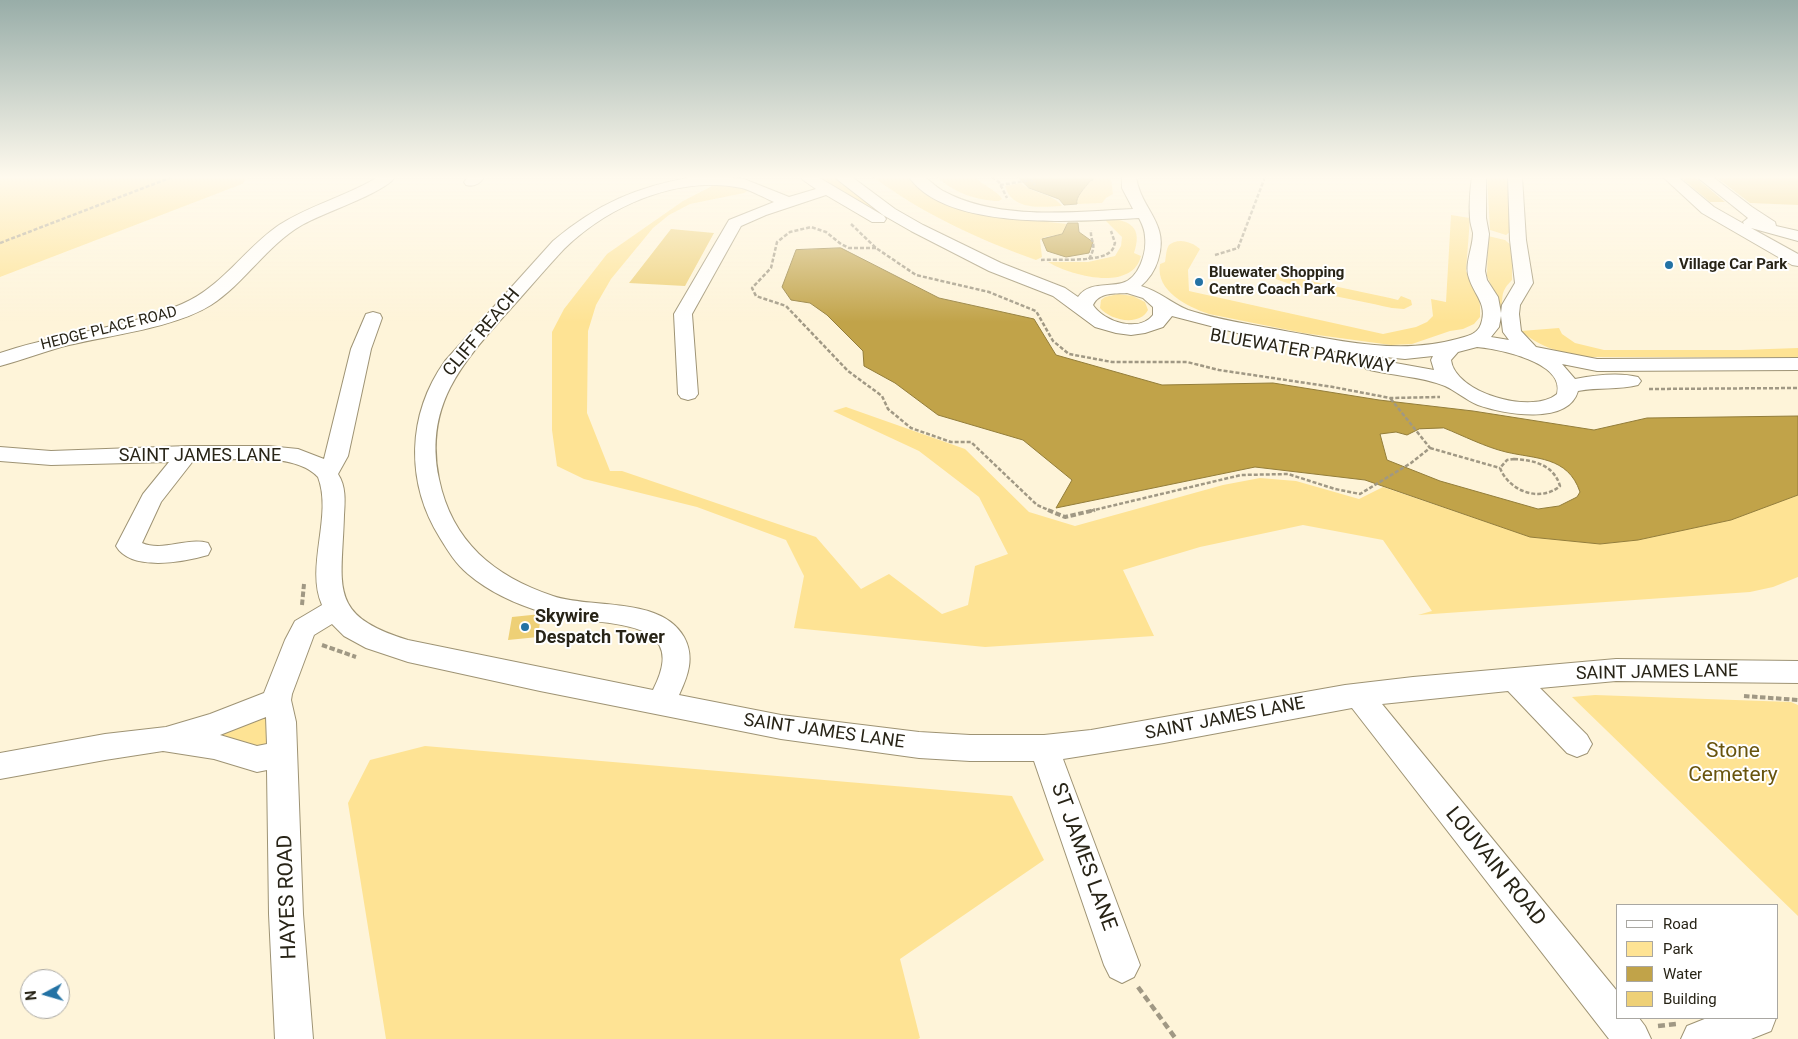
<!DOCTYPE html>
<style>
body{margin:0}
#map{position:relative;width:1798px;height:1039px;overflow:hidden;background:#fef4d9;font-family:Roboto,sans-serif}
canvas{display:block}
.legend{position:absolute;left:1616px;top:904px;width:162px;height:115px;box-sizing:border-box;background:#fff;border:1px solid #a9a7a2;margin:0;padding:6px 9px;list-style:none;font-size:15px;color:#282417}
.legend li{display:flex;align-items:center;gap:10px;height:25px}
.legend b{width:25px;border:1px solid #a9a7a2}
.north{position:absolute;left:20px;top:969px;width:50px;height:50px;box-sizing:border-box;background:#fff;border:1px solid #a9a7a2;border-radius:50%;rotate:264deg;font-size:14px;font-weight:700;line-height:20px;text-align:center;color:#282417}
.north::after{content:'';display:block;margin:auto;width:18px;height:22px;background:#2372a4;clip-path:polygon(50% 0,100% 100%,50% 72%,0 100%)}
</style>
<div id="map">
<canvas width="1798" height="1039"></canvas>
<ul class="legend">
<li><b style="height:6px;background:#fff"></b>Road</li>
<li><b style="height:14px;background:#fee394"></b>Park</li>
<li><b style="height:14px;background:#c1a349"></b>Water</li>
<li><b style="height:14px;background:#eed076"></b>Building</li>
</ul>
<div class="north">N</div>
</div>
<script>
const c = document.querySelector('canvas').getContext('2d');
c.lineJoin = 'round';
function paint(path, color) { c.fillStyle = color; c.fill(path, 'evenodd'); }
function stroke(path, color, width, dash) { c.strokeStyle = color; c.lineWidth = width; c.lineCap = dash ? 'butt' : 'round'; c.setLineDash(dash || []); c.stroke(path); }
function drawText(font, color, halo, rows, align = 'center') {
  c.font = font + ' Roboto,sans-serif'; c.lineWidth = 4; c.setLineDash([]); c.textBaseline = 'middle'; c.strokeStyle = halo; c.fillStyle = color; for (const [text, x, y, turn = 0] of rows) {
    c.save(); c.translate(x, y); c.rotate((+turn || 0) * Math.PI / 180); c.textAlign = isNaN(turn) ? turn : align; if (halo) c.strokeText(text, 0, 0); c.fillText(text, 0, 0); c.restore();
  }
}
const green = new Path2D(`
 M 0,177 L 248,177 L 242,184 L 0,277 Z
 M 815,177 L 834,177 L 882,215 L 877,216 Z
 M 873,177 L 909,177 L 926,192 L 998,216 L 1027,220 L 1094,219 L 1096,221 L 1048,222 L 1068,224 L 1062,234 L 1045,237 L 1040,240 L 1042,257 L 1036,260 C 978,239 923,214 873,177 Z
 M 937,177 L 975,177 C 982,185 998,191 1002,199 L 999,201 C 977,201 953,192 937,177 Z
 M 1093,177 L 1111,177 L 1113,194 L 1106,198 L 1102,203 L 1077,204 C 1075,196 1085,189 1090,181 L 1093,180 Z
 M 1487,177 L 1509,177 L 1510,232 L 1506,235 L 1490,230 Z
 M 1021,183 C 1032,194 1053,193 1062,206 C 1041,207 1012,211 1005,186 Z
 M 716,184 L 751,189 L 744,193 L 690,204 L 669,215 L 653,228 L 611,279 L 596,305 L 588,331 L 587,413 L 610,471 L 622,471 L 816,537 L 861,589 L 889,574 L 942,614 L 968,605 L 975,566 L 1008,554 L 979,497 L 919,451 L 833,411 L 846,407 L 965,449 L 1029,512 L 1075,526 L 1223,485 L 1260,478 L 1296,481 L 1359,499 L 1383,487 L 1530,537 L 1600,544 L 1638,540 L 1731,520 L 1798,495 L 1798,577 L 1773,587 L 1750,592 L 1418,615 L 1432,611 L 1383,540 L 1303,525 L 1200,547 L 1123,570 L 1154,636 L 985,647 L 794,628 L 804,576 L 786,540 L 697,507 L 584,479 L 557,466 L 552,430 L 552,332 L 564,309 L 607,254 L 683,201 Z
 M 1451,215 L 1470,218 L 1466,271 L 1477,291 L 1480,305 L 1480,317 L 1474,324 L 1463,329 L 1450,331 L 1412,344 L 1391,345 L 1303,333 L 1209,314 C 1188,307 1155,291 1160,264 L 1165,262 C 1166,257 1166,249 1169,245 C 1178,237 1193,242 1200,249 L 1188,270 L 1189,291 L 1383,334 L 1416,327 L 1427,322 L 1433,316 L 1431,299 L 1446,302 Z
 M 1106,218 C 1130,220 1143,227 1134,253 L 1141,256 C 1132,293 1069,275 1048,262 L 1088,262 L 1115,256 L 1121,246 L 1122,237 L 1106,221 Z
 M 1488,236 L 1505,240 L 1512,246 L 1512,280 C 1497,295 1506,298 1499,313 L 1495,294 L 1487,276 Z
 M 1259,266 L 1265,267 L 1263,271 L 1390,298 L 1398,300 L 1401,296 L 1411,300 L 1412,305 L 1404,309 L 1392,308 C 1347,298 1299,291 1257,271 L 1255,269 Z
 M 1118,294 L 1133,296 L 1145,302 L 1148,310 C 1139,327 1110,320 1100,308 L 1101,300 L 1105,297 Z
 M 1559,328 L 1562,334 L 1575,343 L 1604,350 L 1741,350 L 1798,348 L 1798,357 L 1578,357 C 1557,351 1538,346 1521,331 Z
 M 1595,695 L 1791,702 L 1798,705 L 1798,916 L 1572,697 Z
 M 264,717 L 266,717 L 269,743 L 261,748 L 207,733 Z
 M 425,746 L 1012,796 L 1044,860 L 900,959 L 920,1038 L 918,1039 L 386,1039 L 348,803 L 370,760 Z`);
const water = new Path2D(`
 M 1018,177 L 1093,177 L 1093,180 L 1090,181 C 1085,188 1075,197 1077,204 L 1064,205 L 1059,199 L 1029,188 Z
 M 1068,223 L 1078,223 L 1079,232 L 1093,242 L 1089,253 L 1066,257 L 1047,251 L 1042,239 L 1062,234 Z
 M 841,248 L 939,298 L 1034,319 L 1056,355 L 1162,385 L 1273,383 L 1379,400 L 1473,411 L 1594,430 L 1647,418 L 1798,416 L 1798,495 L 1731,520 L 1638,540 L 1600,544 L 1530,537 L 1365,480 L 1255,467 L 1056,508 L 1072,480 L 1023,440 L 938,415 L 895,383 L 864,366 L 863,351 L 827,315 L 810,303 L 791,300 L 782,287 L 796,250 ZM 1444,428 C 1464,436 1485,447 1506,452 C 1535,459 1568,456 1580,492 L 1577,497 L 1559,506 L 1538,509 L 1440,481 L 1387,460 L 1380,434 L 1396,432 L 1407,435 L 1419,429 Z`);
const building = new Path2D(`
 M 1680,177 L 1695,177 L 1725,202 L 1710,202 Z
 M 1716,177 L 1798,177 L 1798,205 L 1750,203 Z
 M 671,229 L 714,233 L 685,286 L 629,283 Z
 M 541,614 L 538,637 L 508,640 L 512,617 Z`);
const pathFar2 = new Path2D(`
 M 992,177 L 999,182 L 1007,198
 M 1000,185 L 1031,180 L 1035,185
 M 851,224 L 876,248 L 916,275 L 989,292 L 1036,311 L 1053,341 L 1069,354 L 1112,362 L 1187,362 L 1219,370 L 1333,387 L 1390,398 L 1440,397
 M 0,243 L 172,177
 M 876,248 L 849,248 L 841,244 L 826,232 L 811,227 L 790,232 L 777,242 L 771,268 L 752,288 L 756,296 L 786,306 L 848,371 L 882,396 L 888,409 L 911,428 L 951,442 L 971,442 L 1037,505 L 1051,511
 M 1215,255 L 1238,248 L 1265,177
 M 1089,259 C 1098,243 1090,243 1091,230
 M 1041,260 C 1057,259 1102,263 1112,250 C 1114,248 1114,245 1115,243 L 1111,231
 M 1649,389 L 1798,388
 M 1430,448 L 1500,468
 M 1514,459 C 1534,460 1554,465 1560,486 C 1540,503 1509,491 1500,468 L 1507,460 Z
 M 1090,511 L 1241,475 L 1288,474 L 1335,489 L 1360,494 L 1411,463 L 1430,448 L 1390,398`);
const pathFar1 = new Path2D(`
 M 1048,510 L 1065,517 L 1095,510
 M 302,605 L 304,584
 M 322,645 L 356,657
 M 1744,696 L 1798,700`);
const path = new Path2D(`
 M 1138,987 L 1176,1039
 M 1658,1026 L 1676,1024`);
const minor = new Path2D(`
 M 378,177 L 395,177 C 385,193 322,213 302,225 C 266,246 245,283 211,305 C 174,328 111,335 69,345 C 45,351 23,360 0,366 L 0,353 L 16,348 C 70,332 130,327 182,304 C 222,287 244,249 279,225 C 310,205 347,196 378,177 Z
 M 468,177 L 484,177 C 480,184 474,187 466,185 L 464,182 Z
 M 694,177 L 720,177 L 744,179 L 789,197 L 816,189 L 803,180 L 801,177 L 818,177 L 884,216 L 886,219 L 884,222 L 872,222 L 826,195 L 766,215 L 741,226 L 692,314 L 698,394 L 695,398 L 688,400 L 681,398 L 678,394 L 674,314 L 729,220 L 774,202 C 764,198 753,191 742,188 C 679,175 609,205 564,249 C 547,267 531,286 514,305 C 467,358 423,401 439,479 C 452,542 494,576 553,596 C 591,609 661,596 684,637 C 695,657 688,676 679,695 L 781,715 L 919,732 L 970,735 L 1044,735 L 1091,730 L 1345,685 L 1413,677 L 1616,659 L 1798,661 L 1798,683 L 1616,681 L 1540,688 L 1587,735 L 1592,744 L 1587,753 L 1577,757 L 1567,753 L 1508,691 L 1382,704 L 1617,991 L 1617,1018 L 1639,1018 L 1645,1026 L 1651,1039 L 1609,1039 L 1352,708 L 1164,743 L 1063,759 L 1140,965 L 1134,977 L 1122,983 L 1110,977 L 1104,965 L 1034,761 L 970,761 L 919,758 L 781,739 L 540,691 L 408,662 L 366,648 L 344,636 L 332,624 L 314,635 L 292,694 L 291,700 L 296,722 L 303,914 L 313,1039 L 275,1039 L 269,914 L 267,770 L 257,772 L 214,759 L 163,751 L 105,760 L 0,779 L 0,753 L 105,734 L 166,727 L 210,714 L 264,693 L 285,640 L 295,621 L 322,605 C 305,566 333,516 318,477 C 293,450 227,461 193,461 L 161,502 L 142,543 C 163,552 186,537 208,543 L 211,549 L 208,555 C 184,562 131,572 116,546 L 143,494 L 169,462 L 51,465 L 0,461 L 0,447 L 51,451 L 188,446 L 268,446 L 298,449 L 324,459 L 351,349 L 366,314 L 373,312 L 380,314 L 382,318 L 371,349 L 348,456 L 338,474 C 346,486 345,501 344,515 C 342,588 327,615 408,640 L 653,690 C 662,672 670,650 651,636 C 629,619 574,623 545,613 C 518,605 489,592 468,574 C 456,564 448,551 440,538 C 405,482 407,414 445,361 L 553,241 C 597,204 638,186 694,177 ZM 266,717 L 267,744 L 257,746 L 220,735 Z
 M 836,177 L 852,177 L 895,209 L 923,225 L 1001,263 L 1065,288 L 1078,297 C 1088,282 1107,287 1122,283 C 1139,279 1147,252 1145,237 C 1145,230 1142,224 1139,218 C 1079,221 947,232 909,177 L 925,177 C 930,181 936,187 943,191 C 999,221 1072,212 1133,209 L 1122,188 L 1122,177 L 1136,177 C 1141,210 1170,223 1158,260 C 1155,270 1149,279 1141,286 C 1159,291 1171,303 1188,310 C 1219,320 1253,325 1285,331 C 1342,341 1400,355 1457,339 C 1467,336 1477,335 1481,324 C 1488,304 1474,295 1469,278 C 1464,264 1473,248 1473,233 C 1472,228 1470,223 1470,218 C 1469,205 1470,190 1472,177 L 1486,177 L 1486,218 L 1489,234 L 1485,271 L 1487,280 L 1498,297 L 1501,313 L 1502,305 L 1515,283 L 1510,240 L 1508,177 L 1522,177 L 1526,240 L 1533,283 L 1520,305 L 1519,314 L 1521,331 L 1536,347 L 1597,359 L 1798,358 L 1798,370 L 1597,371 L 1562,364 L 1575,379 C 1595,375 1619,372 1638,377 L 1641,381 L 1638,385 C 1619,390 1598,387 1578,391 C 1568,426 1503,414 1478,405 C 1466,400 1456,391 1445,386 C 1420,376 1392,376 1366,369 L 1363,365 L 1366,361 L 1373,359 L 1434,370 L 1431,360 L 1433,356 L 1405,359 L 1345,353 L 1249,336 L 1172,316 L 1163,327 L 1145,333 L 1131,335 L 1116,333 L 1095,327 L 1053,296 L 989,271 L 911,231 L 883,215 L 838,180 ZM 1127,293 L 1143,298 L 1153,307 L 1153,315 C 1139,333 1104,322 1093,305 C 1099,292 1114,294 1127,293 ZM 1501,316 L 1503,332 L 1509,340 L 1491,337 L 1499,327 ZM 1477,347 C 1498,349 1566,362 1557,394 C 1532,415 1455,393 1451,360 L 1458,352 Z
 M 1663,177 L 1678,177 L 1714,207 L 1744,224 L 1743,222 L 1748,218 L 1697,177 L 1713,177 L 1752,207 L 1775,222 L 1776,226 L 1798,231 L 1798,241 L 1751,228 L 1798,254 L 1798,266 L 1792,265 L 1702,213 Z
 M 1707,1018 L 1776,1018 L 1771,1031 L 1751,1039 L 1681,1039 L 1687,1026 Z`);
const markers = [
 [1669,265,5,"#2372a4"],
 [1199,282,5,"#2372a4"],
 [525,627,5,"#2372a4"]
];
const farPoinames = [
 ["Village Car Park",1679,265],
 ["Bluewater Shopping",1209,273],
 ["Centre Coach Park",1209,290]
];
const farStreetnames = [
 ["HEDGE PLACE ROAD",109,329,-14]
];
const streetNames = [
 ["CLIFF REACH",482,333,-50],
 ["BLUEWATER PARKWAY",1302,352,10],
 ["SAINT JAMES LANE",200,456],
 ["SAINT JAMES LANE",1657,673,-1],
 ["SAINT JAMES LANE",1225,719,-11],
 ["SAINT JAMES LANE",824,732,8]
];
const poiNames = [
 ["Skywire",535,617],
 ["Despatch Tower",535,638]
];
const nearParknames = [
 ["Stone",1733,752],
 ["Cemetery",1733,776]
];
const nearStreetnames = [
 ["ST JAMES LANE",1083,857,70],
 ["LOUVAIN ROAD",1495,867,51],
 ["HAYES ROAD",288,897,-92]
];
paint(green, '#fee394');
paint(water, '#c1a349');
stroke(water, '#937d3a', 1);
paint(building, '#eed076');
stroke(minor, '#9e9374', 2);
stroke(pathFar2, '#a09884', 2.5, [4, 2]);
stroke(pathFar1, '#a09884', 4, [5.5, 2.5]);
stroke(path, '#a09884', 4.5, [7, 4]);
paint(minor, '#fff');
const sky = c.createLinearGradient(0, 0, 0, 322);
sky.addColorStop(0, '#98ada8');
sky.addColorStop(0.55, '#fffaee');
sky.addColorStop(1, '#fffaee00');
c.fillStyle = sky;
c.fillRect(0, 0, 1798, 322);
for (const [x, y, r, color] of markers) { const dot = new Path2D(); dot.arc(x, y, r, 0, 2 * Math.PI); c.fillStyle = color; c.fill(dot); stroke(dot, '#fff', 2); }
drawText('bold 15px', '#282417', '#fff', farPoinames, 'left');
drawText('15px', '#282417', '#fff', farStreetnames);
drawText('18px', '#282417', '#fff', streetNames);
drawText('bold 18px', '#282417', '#fff', poiNames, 'left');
drawText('21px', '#68540d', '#fff', nearParknames);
drawText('21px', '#282417', '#fff', nearStreetnames);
</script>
